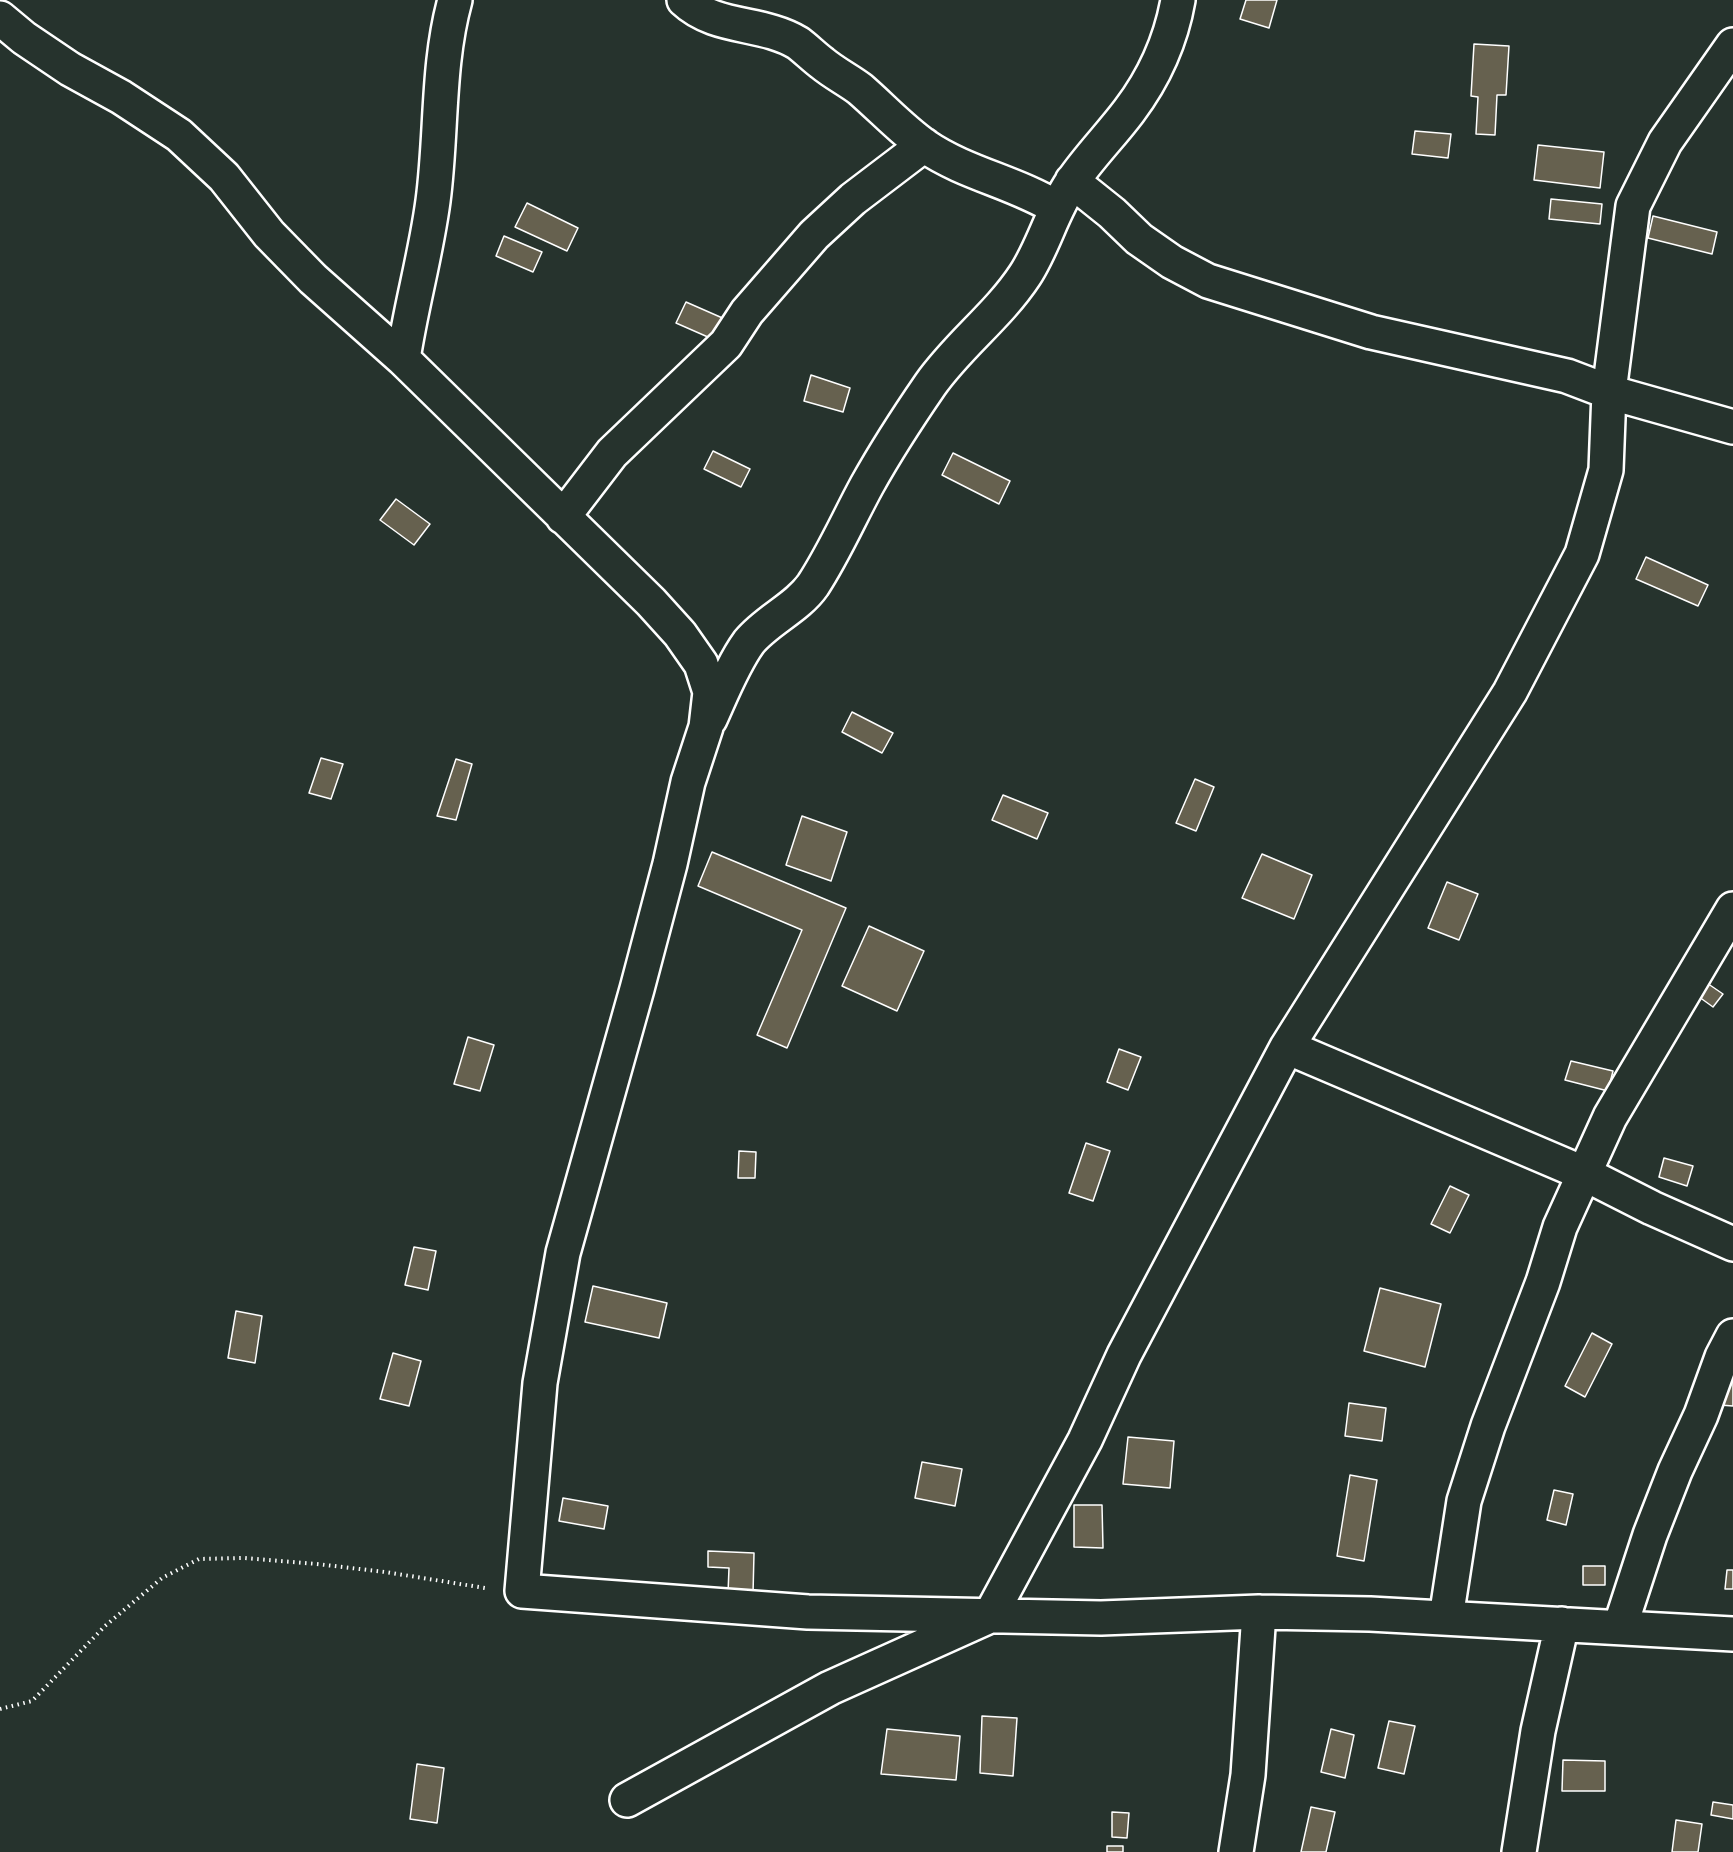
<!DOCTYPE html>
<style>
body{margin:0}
canvas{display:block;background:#26332d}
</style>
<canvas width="1733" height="1852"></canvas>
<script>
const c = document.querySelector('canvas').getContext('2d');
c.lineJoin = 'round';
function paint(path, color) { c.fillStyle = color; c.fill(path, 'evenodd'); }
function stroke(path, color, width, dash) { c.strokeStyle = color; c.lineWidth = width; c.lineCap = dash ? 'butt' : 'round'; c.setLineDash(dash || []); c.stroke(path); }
const building = new Path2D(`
 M 1246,0 L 1277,0 L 1269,28 L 1240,19 Z
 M 1474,44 L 1509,46 L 1506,95 L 1497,95 L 1495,135 L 1476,134 L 1478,97 L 1471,96 Z
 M 1415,131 L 1451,134 L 1448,158 L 1412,154 Z
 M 1538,145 L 1604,152 L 1600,188 L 1534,180 Z
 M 1551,199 L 1602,204 L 1600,224 L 1549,219 Z
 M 527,203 L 578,228 L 567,251 L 515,227 Z
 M 1653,216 L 1717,232 L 1712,254 L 1648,238 Z
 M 504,236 L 542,252 L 533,272 L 496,256 Z
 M 686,302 L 727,320 L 717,341 L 676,323 Z
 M 811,375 L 850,388 L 843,412 L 804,401 Z
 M 713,451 L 750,469 L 741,487 L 704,469 Z
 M 953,453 L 1010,481 L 999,504 L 942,475 Z
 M 396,499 L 430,524 L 414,545 L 380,520 Z
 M 1646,557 L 1708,585 L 1698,606 L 1636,579 Z
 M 852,712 L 893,733 L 882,753 L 842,732 Z
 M 321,758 L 343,764 L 331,799 L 309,793 Z
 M 456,759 L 472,764 L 456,820 L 437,816 Z
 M 1195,779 L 1214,787 L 1196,831 L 1176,823 Z
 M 1003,795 L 1048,813 L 1037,839 L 992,820 Z
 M 802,816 L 847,832 L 831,881 L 786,865 Z
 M 712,852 L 846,908 L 787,1048 L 757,1035 L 802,930 L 698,886 Z
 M 1262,854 L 1312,875 L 1294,919 L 1242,898 Z
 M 1447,882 L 1478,894 L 1459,940 L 1428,928 Z
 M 869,926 L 924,951 L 897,1011 L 842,986 Z
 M 1704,981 L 1723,994 L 1713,1007 L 1695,994 Z
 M 468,1037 L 494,1045 L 480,1091 L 454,1084 Z
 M 1119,1049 L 1141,1057 L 1128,1090 L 1107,1082 Z
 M 1571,1061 L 1613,1071 L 1608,1091 L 1565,1080 Z
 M 1086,1143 L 1110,1151 L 1093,1201 L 1069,1193 Z
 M 739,1151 L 756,1152 L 755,1178 L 738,1178 Z
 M 1664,1158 L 1693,1166 L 1687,1186 L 1659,1177 Z
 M 1450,1186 L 1469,1195 L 1450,1233 L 1431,1224 Z
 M 414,1247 L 436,1251 L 428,1290 L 405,1285 Z
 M 593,1286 L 667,1303 L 659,1338 L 585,1322 Z
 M 1380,1288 L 1441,1304 L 1425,1367 L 1364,1351 Z
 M 236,1311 L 262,1316 L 255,1363 L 228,1358 Z
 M 1592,1333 L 1612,1344 L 1585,1397 L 1565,1386 Z
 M 393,1353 L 421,1361 L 409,1406 L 380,1399 Z
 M 1733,1370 L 1733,1406 L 1720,1405 Z
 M 1349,1403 L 1386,1408 L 1382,1441 L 1345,1436 Z
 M 1128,1437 L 1174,1441 L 1170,1488 L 1123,1484 Z
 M 922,1462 L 962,1469 L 955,1506 L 915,1498 Z
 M 1350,1475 L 1377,1480 L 1364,1561 L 1337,1556 Z
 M 1554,1490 L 1573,1494 L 1566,1525 L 1547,1520 Z
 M 563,1498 L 608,1506 L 604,1529 L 559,1521 Z
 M 1074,1505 L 1102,1505 L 1103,1548 L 1074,1547 Z
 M 708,1551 L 754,1553 L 753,1594 L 728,1593 L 729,1568 L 708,1567 Z
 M 1583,1566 L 1605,1566 L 1605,1585 L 1583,1585 Z
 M 1727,1570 L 1733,1570 L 1733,1589 L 1725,1589 Z
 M 982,1716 L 1017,1718 L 1013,1776 L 980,1773 Z
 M 1389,1721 L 1415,1726 L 1404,1774 L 1378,1768 Z
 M 887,1729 L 960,1736 L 956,1780 L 881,1774 Z
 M 1331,1729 L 1354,1735 L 1345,1778 L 1321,1772 Z
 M 1563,1760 L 1605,1761 L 1605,1791 L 1562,1791 Z
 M 417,1764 L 444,1768 L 437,1823 L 410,1819 Z
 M 1713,1802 L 1733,1805 L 1733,1819 L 1711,1815 Z
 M 1311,1807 L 1335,1812 L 1326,1852 L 1301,1852 Z
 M 1112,1812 L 1129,1813 L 1127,1838 L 1112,1837 Z
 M 1676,1820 L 1702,1824 L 1698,1852 L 1672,1852 Z
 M 1107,1846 L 1123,1846 L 1123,1852 L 1107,1852 Z`);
const path = new Path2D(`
 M 0,1709 L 32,1701 L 105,1626 L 162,1578 L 199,1559 L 244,1558 L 317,1564 L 385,1572 L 485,1588`);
const minor = new Path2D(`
 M 684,0 C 716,30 762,21 798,43 C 806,49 814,57 822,63 C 834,73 848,80 860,89 C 882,108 902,130 925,146 C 966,174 1015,182 1057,208
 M 0,18 L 24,38 L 70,69 L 121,97 L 179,135 L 224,177 L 269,234 L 313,279 L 403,359 L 651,602 L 680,634 L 701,664 L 710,692 L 706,727 L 688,782 L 670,864 L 637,989 L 563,1253 L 540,1383 L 522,1591 L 808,1612 L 1101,1618 L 1259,1612 L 1370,1614 L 1733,1634
 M 1072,181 L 1112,213 L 1139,239 L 1172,262 L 1208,281 L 1371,332 L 1567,376 L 1609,392 L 1733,427
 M 403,359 C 411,306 426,254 433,201 C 442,134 437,65 455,0
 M 563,517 L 612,453 L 726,344 L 747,312 L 814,235 L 853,199 L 924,145
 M 710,719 C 721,695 733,664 749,642 C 767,620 797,608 813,585 C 834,553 849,518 867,485 C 886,451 908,417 930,385 C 958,345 998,316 1025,275 C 1044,246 1052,211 1072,182 C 1089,157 1111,135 1129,111 C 1154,78 1171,40 1178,0
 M 1287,1047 L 1583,1173 L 1652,1208 L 1733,1244
 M 1446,1618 L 1464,1501 L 1488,1426 L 1543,1282 L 1560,1227 L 1610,1117 L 1733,909
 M 1620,1627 L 1650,1535 L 1675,1471 L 1701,1415 L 1722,1357 L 1733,1336
 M 627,1800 L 830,1688 L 990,1616 L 1085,1440 L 1124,1355 L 1287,1047 L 1510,692 L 1582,554 L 1606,470 L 1609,392 L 1633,206 L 1665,142 L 1733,45
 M 1236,1852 L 1248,1775 L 1259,1612
 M 1519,1852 L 1538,1731 L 1562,1624`);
paint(building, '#66614f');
stroke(building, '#fff', 1.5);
stroke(minor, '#fff', 38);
stroke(path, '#fff', 4, [1.5, 4.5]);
stroke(minor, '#26332d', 33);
</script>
